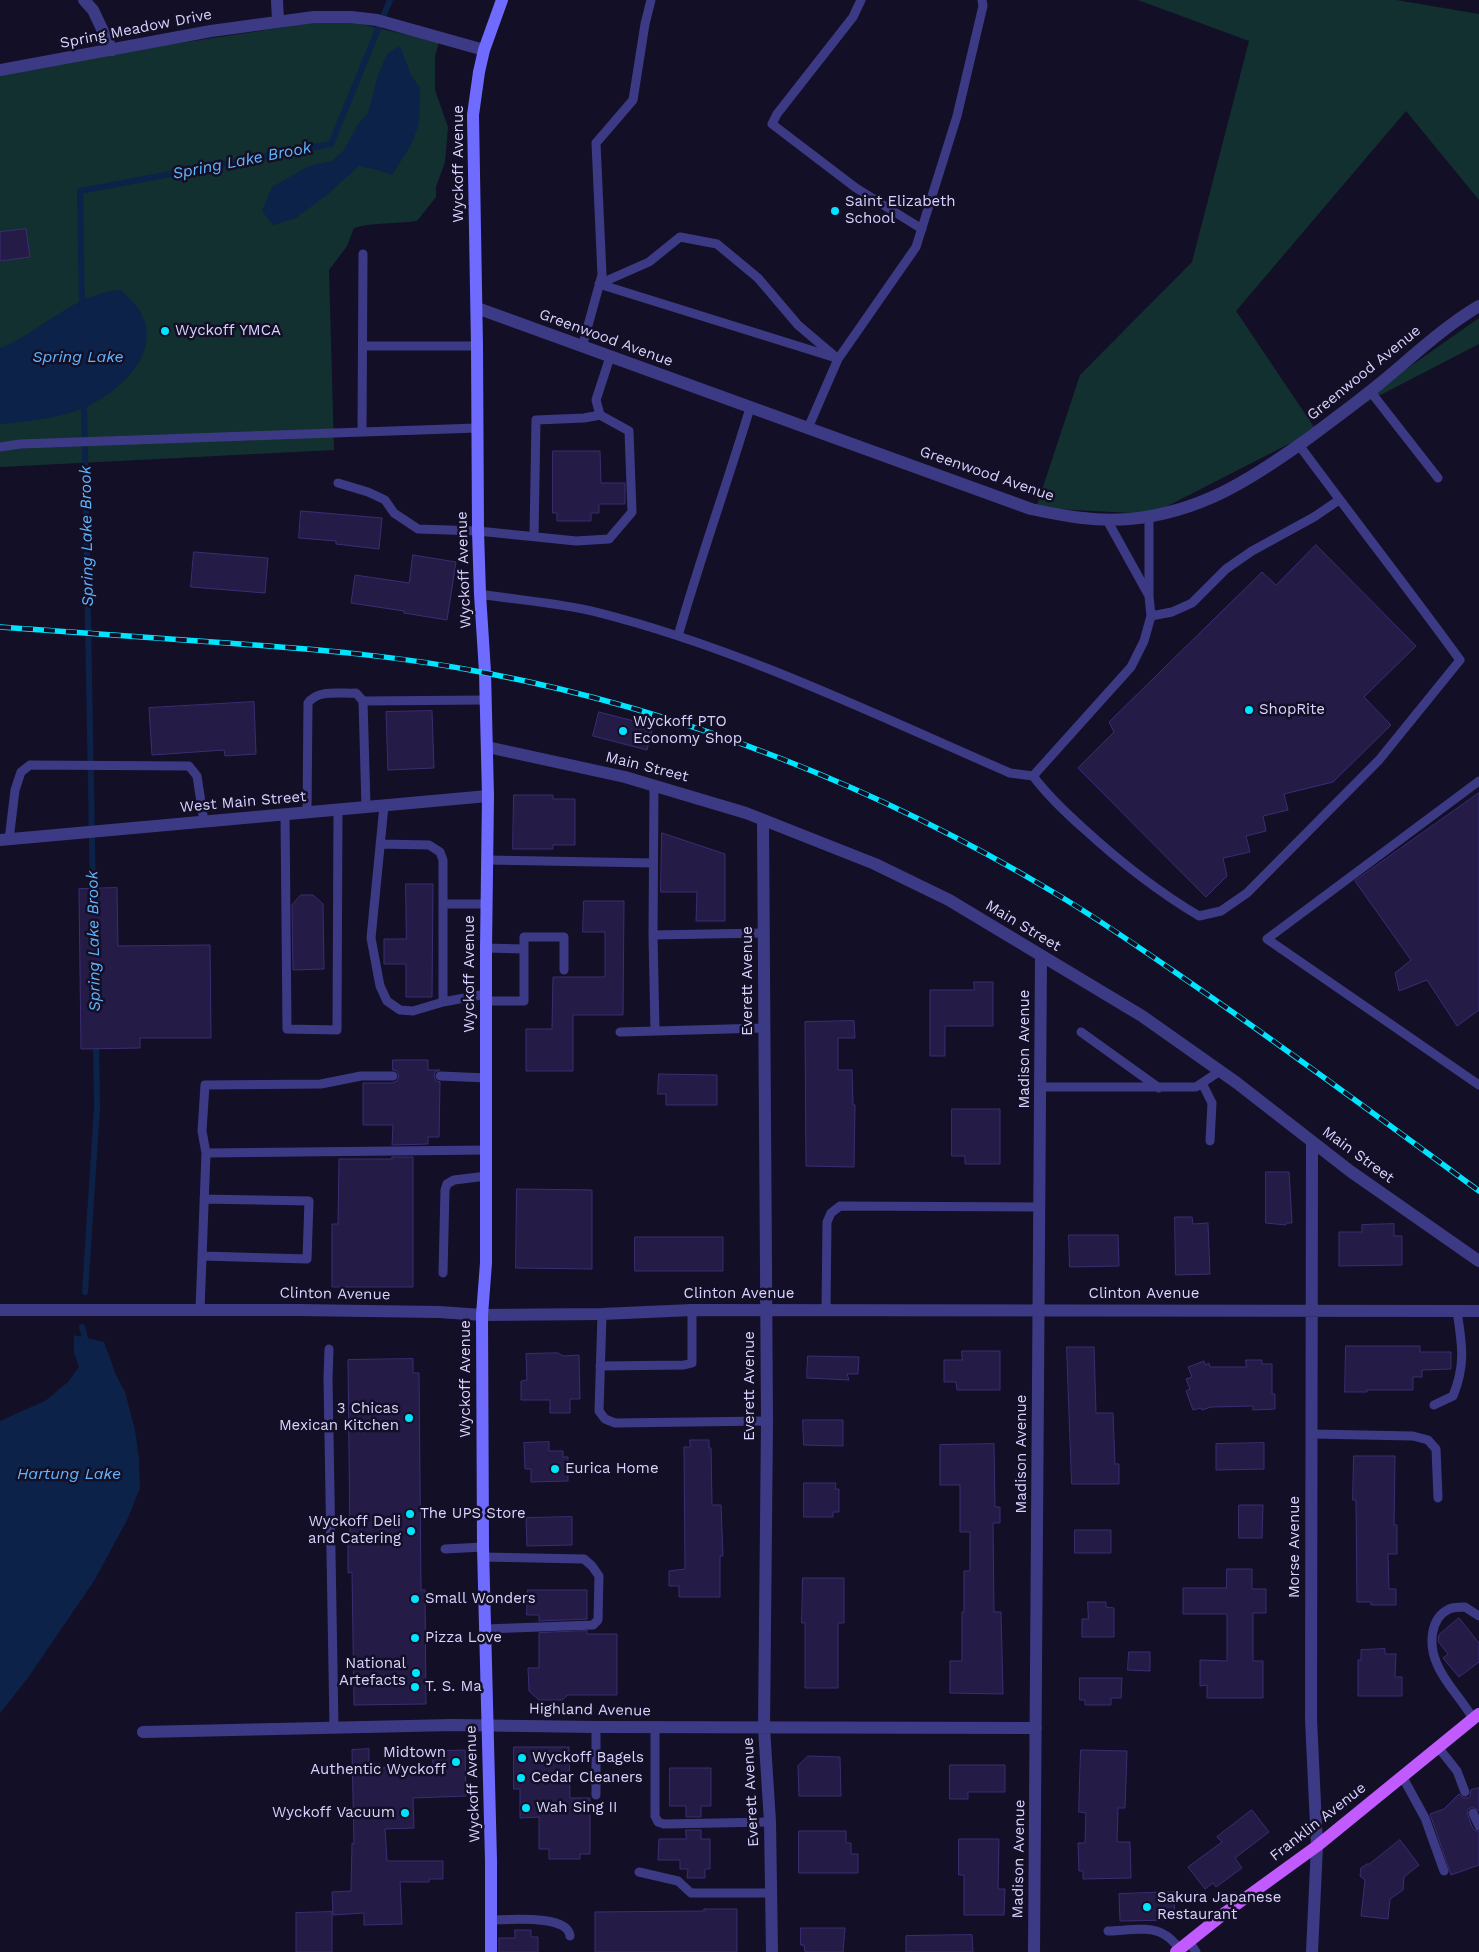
<!DOCTYPE html>
<style>
body{margin:0}
canvas{display:block;background:#130f26}
</style>
<canvas width="1479" height="1952"></canvas>
<script>
const c = document.querySelector('canvas').getContext('2d');
c.lineJoin = 'round';
function paint(path, color) { c.fillStyle = color; c.fill(path, 'evenodd'); }
function stroke(path, color, width, dash) { c.strokeStyle = color; c.lineWidth = width; c.lineCap = dash ? 'butt' : 'round'; c.setLineDash(dash || []); c.stroke(path); }
function drawText(font, color, halo, rows, align = 'center') {
  c.font = font + ' "Work Sans",sans-serif'; c.lineWidth = 5; c.setLineDash([]); c.textBaseline = 'middle'; c.strokeStyle = halo; c.fillStyle = color; for (const [text, x, y, turn = 0] of rows) {
    c.save(); c.translate(x, y); c.rotate((+turn || 0) * Math.PI / 180); c.textAlign = isNaN(turn) ? turn : align; if (halo) c.strokeText(text, 0, 0); c.fillText(text, 0, 0); c.restore();
  }
}
const green = new Path2D(`
 M 1138,0 L 1396,0 L 1479,14 L 1479,200 L 1406,111 L 1236,311 L 1316,430 L 1152,514 L 1036,508 L 1080,375 L 1192,262 L 1249,41 Z
 M 339,19 L 439,42 L 435,56 L 435,90 L 448,127 L 445,162 L 436,187 L 436,197 L 417,221 C 395,224 374,222 354,228 L 347,246 L 329,270 L 334,450 L 0,467 L 0,70 Z
 M 1479,318 L 1479,344 L 1338,417 Z`);
const water = new Path2D(`
 M 400,46 L 411,75 L 420,88 L 419,124 L 411,145 L 392,175 L 378,170 L 359,166 L 328,194 L 296,218 L 273,225 L 262,211 L 272,187 L 309,166 L 332,161 L 344,150 L 358,124 L 368,113 L 378,75 L 387,54 Z
 M 120,290 C 180,335 128,392 76,411 C 52,419 25,422 0,424 L 0,348 C 43,331 72,294 120,290 Z
 M 74,1335 L 104,1342 L 116,1375 L 125,1392 L 135,1430 L 139,1459 L 140,1488 L 127,1520 L 94,1581 L 27,1679 L 0,1713 L 0,1421 L 45,1401 L 68,1382 L 79,1367 L 74,1353 Z`);
const stream = new Path2D(`
 M 82,307 L 80,191 L 331,144 L 390,0
 M 84,399 L 93,896
 M 85,1292 L 97,1108 L 96,1041
 M 82,1327 L 87,1344`);
const building = new Path2D(`
 M 26,229 L 30,257 L 0,261 L 0,232 Z
 M 553,451 L 600,451 L 601,483 L 625,483 L 625,504 L 599,504 L 599,513 L 591,513 L 591,521 L 557,521 L 557,513 L 553,513 Z
 M 301,511 L 382,518 L 379,549 L 336,544 L 336,541 L 299,538 Z
 M 1316,545 L 1416,646 L 1364,697 L 1391,725 L 1333,782 L 1284,794 L 1288,810 L 1263,816 L 1266,831 L 1246,836 L 1250,852 L 1223,858 L 1227,876 L 1206,897 L 1078,768 L 1114,732 L 1109,722 L 1262,572 L 1276,585 Z
 M 194,552 L 268,558 L 265,593 L 191,587 Z
 M 413,555 L 456,562 L 447,620 L 404,613 L 404,611 L 351,603 L 355,575 L 409,583 Z
 M 254,702 L 256,754 L 225,756 L 224,750 L 152,755 L 149,708 Z
 M 432,711 L 434,768 L 388,770 L 386,712 Z
 M 599,712 L 653,726 L 647,750 L 593,736 Z
 M 1479,793 L 1479,1010 L 1457,1026 L 1427,980 L 1399,991 L 1395,973 L 1411,960 L 1355,881 Z
 M 514,795 L 553,795 L 553,799 L 575,799 L 575,845 L 553,845 L 553,849 L 513,849 Z
 M 662,833 L 725,854 L 725,921 L 696,921 L 697,892 L 661,892 Z
 M 406,884 L 433,884 L 432,997 L 406,997 L 406,964 L 384,964 L 384,939 L 406,939 Z
 M 117,888 L 118,946 L 210,945 L 211,1038 L 140,1038 L 140,1048 L 81,1049 L 79,889 Z
 M 301,895 L 313,895 L 323,904 L 324,969 L 293,970 L 292,905 Z
 M 584,901 L 624,901 L 623,1015 L 573,1015 L 573,1071 L 526,1071 L 526,1029 L 552,1029 L 553,977 L 605,977 L 605,932 L 583,932 Z
 M 974,982 L 993,982 L 993,1026 L 945,1026 L 945,1056 L 930,1056 L 930,990 L 974,990 Z
 M 854,1021 L 855,1038 L 838,1038 L 838,1070 L 852,1070 L 853,1105 L 855,1105 L 854,1167 L 806,1166 L 805,1022 Z
 M 393,1060 L 428,1060 L 428,1070 L 440,1070 L 435,1072 L 434,1076 L 436,1081 L 440,1082 L 439,1137 L 428,1137 L 428,1144 L 392,1145 L 393,1125 L 363,1125 L 363,1083 L 392,1083 L 397,1081 L 399,1076 L 397,1071 L 393,1070 Z
 M 659,1074 L 717,1075 L 717,1105 L 666,1105 L 666,1094 L 658,1094 Z
 M 952,1109 L 1000,1109 L 1000,1164 L 965,1164 L 965,1156 L 952,1156 Z
 M 392,1157 L 413,1157 L 413,1287 L 332,1287 L 332,1224 L 338,1224 L 339,1159 L 392,1159 Z
 M 1266,1172 L 1289,1172 L 1292,1223 L 1286,1223 L 1286,1225 L 1266,1223 Z
 M 517,1189 L 592,1190 L 592,1269 L 516,1268 Z
 M 1175,1217 L 1192,1217 L 1193,1224 L 1208,1223 L 1210,1274 L 1176,1275 Z
 M 1394,1224 L 1394,1236 L 1402,1236 L 1402,1265 L 1339,1266 L 1339,1232 L 1362,1232 L 1362,1225 Z
 M 1069,1235 L 1118,1235 L 1119,1266 L 1070,1267 Z
 M 635,1237 L 723,1237 L 723,1271 L 635,1271 Z
 M 1346,1346 L 1420,1346 L 1420,1352 L 1451,1352 L 1451,1369 L 1422,1370 L 1422,1377 L 1413,1377 L 1413,1390 L 1367,1390 L 1367,1392 L 1345,1392 Z
 M 1067,1347 L 1094,1347 L 1096,1413 L 1113,1413 L 1115,1464 L 1119,1464 L 1119,1484 L 1072,1484 Z
 M 962,1351 L 1000,1351 L 1000,1390 L 957,1390 L 956,1382 L 944,1382 L 944,1360 L 962,1360 Z
 M 558,1353 L 563,1356 L 579,1355 L 580,1399 L 570,1399 L 570,1413 L 550,1413 L 550,1400 L 521,1400 L 521,1381 L 527,1380 L 526,1354 Z
 M 808,1356 L 859,1357 L 858,1374 L 847,1374 L 849,1380 L 807,1378 Z
 M 413,1359 L 413,1373 L 419,1373 L 421,1590 L 425,1590 L 426,1704 L 354,1705 L 352,1572 L 348,1573 L 348,1542 L 350,1542 L 348,1360 Z
 M 1246,1360 L 1262,1360 L 1262,1364 L 1272,1364 L 1272,1394 L 1275,1394 L 1275,1409 L 1253,1410 L 1253,1406 L 1211,1407 L 1202,1410 L 1201,1408 L 1193,1410 L 1186,1391 L 1190,1389 L 1186,1379 L 1192,1377 L 1188,1367 L 1204,1361 L 1205,1365 L 1209,1363 L 1210,1367 L 1246,1367 Z
 M 803,1420 L 843,1420 L 843,1446 L 804,1445 Z
 M 690,1440 L 709,1440 L 709,1448 L 711,1448 L 712,1505 L 721,1505 L 723,1556 L 720,1556 L 720,1597 L 679,1597 L 679,1586 L 669,1586 L 669,1571 L 685,1569 L 684,1447 L 690,1447 Z
 M 549,1442 L 549,1451 L 563,1451 L 563,1457 L 568,1457 L 568,1481 L 531,1482 L 531,1469 L 525,1469 L 524,1443 Z
 M 1264,1443 L 1264,1469 L 1216,1470 L 1216,1444 Z
 M 994,1444 L 995,1507 L 1000,1507 L 1000,1523 L 993,1523 L 994,1612 L 1001,1612 L 1003,1694 L 950,1693 L 950,1661 L 962,1661 L 962,1612 L 964,1612 L 964,1571 L 970,1571 L 970,1532 L 960,1532 L 960,1485 L 940,1485 L 940,1445 Z
 M 1354,1456 L 1395,1456 L 1394,1525 L 1397,1525 L 1397,1554 L 1388,1554 L 1389,1589 L 1396,1589 L 1396,1605 L 1371,1605 L 1371,1602 L 1357,1602 L 1356,1500 L 1353,1500 Z
 M 804,1483 L 836,1483 L 835,1489 L 839,1489 L 839,1512 L 833,1512 L 833,1517 L 804,1517 Z
 M 1239,1505 L 1263,1505 L 1262,1538 L 1239,1538 Z
 M 572,1517 L 572,1545 L 527,1546 L 526,1518 Z
 M 1075,1530 L 1111,1530 L 1111,1553 L 1075,1553 Z
 M 1227,1569 L 1252,1569 L 1252,1589 L 1266,1589 L 1266,1613 L 1253,1613 L 1253,1661 L 1263,1661 L 1263,1698 L 1207,1698 L 1207,1685 L 1200,1686 L 1200,1660 L 1227,1661 L 1227,1614 L 1183,1614 L 1183,1588 L 1226,1588 Z
 M 803,1578 L 844,1578 L 844,1623 L 838,1623 L 838,1688 L 805,1688 L 805,1623 L 802,1623 Z
 M 528,1590 L 587,1590 L 587,1619 L 539,1621 L 539,1615 L 527,1615 Z
 M 1088,1602 L 1106,1602 L 1106,1607 L 1114,1608 L 1114,1637 L 1082,1637 L 1082,1619 L 1088,1619 Z
 M 1459,1618 L 1479,1643 L 1479,1662 L 1459,1677 L 1443,1658 L 1448,1654 L 1438,1641 L 1439,1635 Z
 M 587,1631 L 587,1634 L 617,1634 L 617,1695 L 568,1695 L 562,1700 L 539,1700 L 529,1691 L 528,1668 L 539,1668 L 539,1633 Z
 M 1385,1649 L 1385,1654 L 1396,1654 L 1395,1677 L 1402,1677 L 1402,1696 L 1358,1696 L 1358,1660 L 1361,1660 L 1361,1650 Z
 M 1129,1652 L 1150,1652 L 1150,1671 L 1128,1670 Z
 M 1080,1678 L 1122,1678 L 1121,1698 L 1111,1698 L 1111,1705 L 1085,1705 L 1085,1700 L 1080,1700 Z
 M 514,1747 L 569,1747 L 570,1798 L 590,1798 L 590,1854 L 580,1854 L 580,1859 L 549,1859 L 549,1849 L 539,1849 L 539,1817 L 520,1818 L 520,1789 L 514,1789 Z
 M 369,1749 L 369,1764 L 380,1764 L 380,1768 L 433,1766 L 432,1751 L 465,1750 L 466,1796 L 413,1798 L 414,1828 L 385,1829 L 387,1861 L 443,1861 L 443,1879 L 429,1879 L 429,1882 L 400,1882 L 402,1924 L 364,1925 L 364,1913 L 333,1915 L 332,1892 L 351,1891 L 352,1843 L 354,1844 L 352,1750 Z
 M 1081,1750 L 1127,1751 L 1125,1808 L 1118,1808 L 1117,1842 L 1130,1842 L 1131,1878 L 1083,1879 L 1083,1871 L 1079,1871 L 1078,1843 L 1085,1843 L 1086,1813 L 1079,1812 Z
 M 808,1756 L 840,1757 L 841,1796 L 799,1796 L 798,1766 Z
 M 950,1765 L 1005,1765 L 1005,1792 L 968,1792 L 968,1799 L 950,1799 Z
 M 670,1768 L 711,1768 L 711,1806 L 701,1806 L 701,1817 L 686,1817 L 686,1806 L 670,1806 Z
 M 1479,1788 L 1479,1811 L 1473,1807 L 1468,1809 L 1467,1813 L 1473,1829 L 1479,1832 L 1479,1865 L 1451,1875 L 1430,1814 L 1444,1809 L 1459,1794 L 1464,1798 L 1468,1798 L 1470,1796 L 1471,1790 Z
 M 1252,1810 L 1269,1832 L 1235,1858 L 1242,1868 L 1216,1887 L 1213,1883 L 1205,1889 L 1188,1867 L 1222,1842 L 1217,1837 Z
 M 686,1830 L 701,1830 L 701,1839 L 710,1839 L 710,1869 L 705,1869 L 705,1878 L 687,1878 L 688,1869 L 680,1869 L 680,1860 L 658,1860 L 659,1839 L 686,1839 Z
 M 799,1831 L 846,1831 L 846,1843 L 851,1843 L 851,1854 L 858,1854 L 858,1873 L 799,1873 Z
 M 959,1839 L 999,1839 L 998,1889 L 1005,1889 L 1004,1915 L 964,1915 L 964,1875 L 959,1875 Z
 M 1400,1840 L 1419,1865 L 1404,1877 L 1403,1890 L 1390,1899 L 1388,1919 L 1361,1916 L 1365,1880 L 1360,1876 L 1361,1868 L 1367,1864 L 1369,1864 Z
 M 1174,1892 L 1175,1920 L 1120,1921 L 1119,1894 Z
 M 704,1909 L 737,1909 L 737,1952 L 595,1952 L 595,1912 L 704,1911 Z
 M 332,1912 L 332,1952 L 296,1952 L 296,1913 Z
 M 801,1928 L 845,1928 L 843,1952 L 805,1952 L 804,1945 L 801,1945 Z
 M 515,1930 L 531,1930 L 531,1937 L 538,1937 L 538,1952 L 499,1952 L 499,1938 L 515,1938 Z
 M 972,1935 L 973,1952 L 906,1952 L 906,1936 Z`);
const service = new Path2D(`
 M 861,0 L 853,17 L 777,114 L 772,124 L 856,188 L 922,229
 M 599,284 L 649,262 L 680,237 L 717,244 L 758,278 L 798,325 L 838,359
 M 599,284 L 833,357
 M 363,346 L 477,346
 M 582,347 L 602,275 L 596,143 L 633,100 L 645,24 L 651,0
 M 1370,391 L 1438,478
 M 600,415 L 596,400 L 610,357
 M 808,428 L 838,359 L 916,247 L 957,116 L 983,6 L 982,0
 M 362,432 L 363,254
 M 0,447 L 20,444 L 477,428
 M 338,483 L 368,492 L 385,500 L 394,513 L 418,529 L 478,531 L 576,541 L 609,539 L 632,512 L 629,431 L 600,415 L 584,418 L 536,420 L 534,536
 M 1107,520 L 1148,594
 M 480,594 C 517,600 560,603 596,612 C 739,648 874,714 1010,773 L 1033,776 L 1131,667 L 1144,641 L 1151,616 L 1149,596 L 1149,516
 M 1151,616 L 1172,612 L 1192,603 L 1226,569 L 1252,551 L 1314,517 L 1339,500
 M 678,636 C 700,559 727,484 750,408
 M 363,701 L 486,700
 M 1033,776 C 1048,796 1065,812 1083,828 C 1119,861 1157,891 1199,916 L 1221,911 L 1247,893 L 1379,760 L 1460,660 C 1407,587 1352,517 1299,445
 M 1479,781 L 1267,939 L 1479,1085
 M 654,785 L 653,935 L 655,1031
 M 384,806 L 371,938 L 380,986 L 387,1001 L 400,1010 L 413,1011 L 443,1002 L 486,994
 M 307,813 L 308,703 C 318,689 340,694 356,693 L 363,701 L 366,807
 M 285,815 L 287,1029 L 337,1030 L 338,810
 M 9,840 L 15,790 L 21,772 L 30,765 L 189,766 L 197,776 L 204,822
 M 380,844 L 429,845 L 440,852 L 443,860 L 443,1002
 M 487,860 L 653,863
 M 443,904 L 486,904
 M 653,935 L 764,933
 M 524,949 L 524,937 L 564,937 L 564,970
 M 486,1001 L 524,1001 L 524,949 L 486,948
 M 620,1032 L 764,1028
 M 1081,1032 L 1159,1088
 M 440,1076 L 487,1078
 M 1202,1083 L 1212,1103 L 1210,1141
 M 1041,1087 L 1196,1087 L 1220,1071
 M 206,1153 L 487,1150
 M 202,1256 L 307,1259 L 309,1201 L 204,1199
 M 443,1273 L 445,1190 L 447,1184 L 454,1180 L 487,1176
 M 200,1310 L 206,1153 L 202,1131 L 205,1085 L 321,1084 L 361,1076 L 393,1076
 M 826,1310 L 827,1222 L 831,1213 L 840,1206 L 1040,1207
 M 602,1314 L 599,1411 L 605,1419 L 615,1423 L 767,1421
 M 329,1349 L 328,1378 L 334,1727
 M 600,1366 L 684,1365 L 692,1363 L 692,1310
 M 1434,1405 L 1453,1396 C 1466,1364 1462,1344 1457,1311
 M 1312,1434 L 1413,1436 L 1428,1440 L 1436,1449 L 1438,1498
 M 445,1549 L 483,1547
 M 483,1557 L 584,1559 L 592,1566 L 599,1576 L 598,1620 L 593,1625 L 486,1629
 M 1473,1719 C 1463,1700 1445,1684 1437,1664 C 1429,1646 1429,1619 1449,1609 C 1454,1607 1460,1607 1465,1607 L 1479,1616
 M 596,1727 L 596,1795
 M 655,1727 L 655,1816 L 658,1822 L 664,1824 L 770,1822
 M 1438,1747 L 1457,1771 L 1465,1792
 M 1402,1776 L 1425,1818 L 1444,1871
 M 1473,1813 L 1479,1826
 M 639,1872 L 678,1881 L 691,1893 L 771,1893
 M 491,1920 C 508,1920 568,1914 570,1936
 M 1108,1931 C 1125,1931 1150,1925 1165,1935 C 1171,1938 1175,1944 1180,1949
 M 1189,1941 L 1196,1952`);
const minor = new Path2D(`
 M 84,0 L 93,10 L 112,50
 M 277,0 L 278,21
 M 0,70 L 211,31 L 314,17 L 351,17 L 377,20 L 484,50
 M 477,308 L 1031,509 C 1064,516 1096,522 1129,519 C 1199,513 1250,480 1306,440 C 1330,422 1355,404 1378,385 C 1411,358 1442,328 1479,306
 M 487,747 L 625,777 L 746,813 L 875,864 L 949,900 L 1142,1016 L 1237,1083 L 1350,1171 L 1479,1261
 M 763,820 L 767,1421 L 764,1728 L 770,1822 L 772,1952
 M 0,840 L 488,796
 M 0,1310 L 298,1310 L 439,1312 L 482,1315 L 602,1314 L 692,1310 L 1479,1311
 M 143,1732 L 453,1725 L 596,1727 L 1036,1728
 M 1034,1952 L 1041,956
 M 1312,1952 L 1317,1846 L 1311,1719 L 1312,1142`);
const secondary = new Path2D(`
 M 491,1952 L 491,1860 L 483,1547 L 482,1315 L 486,1263 L 486,948 L 488,796 L 485,672 L 480,594 L 478,531 L 477,346 L 473,115 L 479,72 L 484,50 L 502,0`);
const primary = new Path2D(`
 M 1176,1952 L 1226,1912 L 1317,1846 L 1479,1714`);
const rail = new Path2D(`
 M 0,627 C 76,632 152,638 227,643 C 314,649 401,656 486,673 C 684,711 880,788 1053,892 C 1097,918 1140,948 1182,977 C 1283,1046 1381,1119 1479,1191`);
const markers = [
 [835,211,5,"#00e5ff"],
 [165,331,5,"#00e5ff"],
 [1249,710,5,"#00e5ff"],
 [623,731,5,"#00e5ff"],
 [409,1418,5,"#00e5ff"],
 [555,1469,5,"#00e5ff"],
 [410,1514,5,"#00e5ff"],
 [411,1531,5,"#00e5ff"],
 [415,1599,5,"#00e5ff"],
 [415,1638,5,"#00e5ff"],
 [416,1673,5,"#00e5ff"],
 [415,1687,5,"#00e5ff"],
 [522,1758,5,"#00e5ff"],
 [456,1762,5,"#00e5ff"],
 [521,1778,5,"#00e5ff"],
 [526,1808,5,"#00e5ff"],
 [405,1813,5,"#00e5ff"],
 [1147,1907,5,"#00e5ff"]
];
const streetNames = [
 ["Spring Meadow Drive",136,29,-11],
 ["Wyckoff Avenue",459,164,-90],
 ["Greenwood Avenue",606,338,20],
 ["Greenwood Avenue",1364,373,-39],
 ["Greenwood Avenue",987,474,19],
 ["Wyckoff Avenue",464,570,-92],
 ["Main Street",647,767,14],
 ["West Main Street",243,802,-5],
 ["Main Street",1023,926,31],
 ["Wyckoff Avenue",470,974,-90],
 ["Everett Avenue",748,981,-90],
 ["Madison Avenue",1025,1049,-90],
 ["Main Street",1358,1155,36],
 ["Clinton Avenue",335,1294,1],
 ["Clinton Avenue",739,1294],
 ["Clinton Avenue",1144,1294],
 ["Wyckoff Avenue",466,1379,-90],
 ["Everett Avenue",750,1386,-90],
 ["Madison Avenue",1022,1454,-90],
 ["Morse Avenue",1295,1547,-90],
 ["Highland Avenue",590,1710,1],
 ["Wyckoff Avenue",473,1784,-92],
 ["Everett Avenue",751,1792,-93],
 ["Franklin Avenue",1318,1822,-38],
 ["Madison Avenue",1019,1859,-89]
];
const poiNames = [
 ["Saint Elizabeth",845,202],
 ["School",845,219],
 ["Wyckoff YMCA",175,331],
 ["ShopRite",1259,710],
 ["Wyckoff PTO",633,722],
 ["Economy Shop",633,739],
 ["3 Chicas",399,1409,"right"],
 ["Mexican Kitchen",399,1426,"right"],
 ["Eurica Home",565,1469],
 ["The UPS Store",420,1514],
 ["Wyckoff Deli",401,1522,"right"],
 ["and Catering",401,1539,"right"],
 ["Small Wonders",425,1599],
 ["Pizza Love",425,1638],
 ["National",406,1664,"right"],
 ["Artefacts",406,1681,"right"],
 ["T. S. Ma",425,1687],
 ["Midtown",446,1753,"right"],
 ["Authentic Wyckoff",446,1770,"right"],
 ["Wyckoff Bagels",532,1758],
 ["Cedar Cleaners",531,1778],
 ["Wah Sing II",536,1808],
 ["Wyckoff Vacuum",395,1813,"right"],
 ["Sakura Japanese",1157,1898],
 ["Restaurant",1157,1915]
];
const waterNames = [
 ["Spring Lake Brook",242,161,-11],
 ["Spring Lake",78,357],
 ["Spring Lake Brook",87,536,-91],
 ["Spring Lake Brook",94,941,-91],
 ["Hartung Lake",69,1474]
];
paint(green, '#12302f');
paint(water, '#0c2248');
stroke(stream, '#0c2248', 6);
paint(building, '#241b47');
stroke(building, '#3b2d73', 1);
stroke(service, '#3d3a85', 9);
stroke(minor, '#3d3a85', 12);
stroke(secondary, '#6f6bff', 12);
stroke(primary, '#c25bff', 12);
stroke(rail, '#00e5ff', 5.5);
stroke(rail, '#130f26', 4, [11]);
for (const [x, y, r, color] of markers) { const dot = new Path2D(); dot.arc(x, y, r, 0, 2 * Math.PI); c.fillStyle = color; c.fill(dot); stroke(dot, '#130f26', 2); }
drawText('15px', '#d9d4ff', '#130f26', streetNames);
drawText('15px', '#d9d4ff', '#130f26', poiNames, 'left');
drawText('italic 16px', '#62b6ff', '#130f26', waterNames);
</script>
